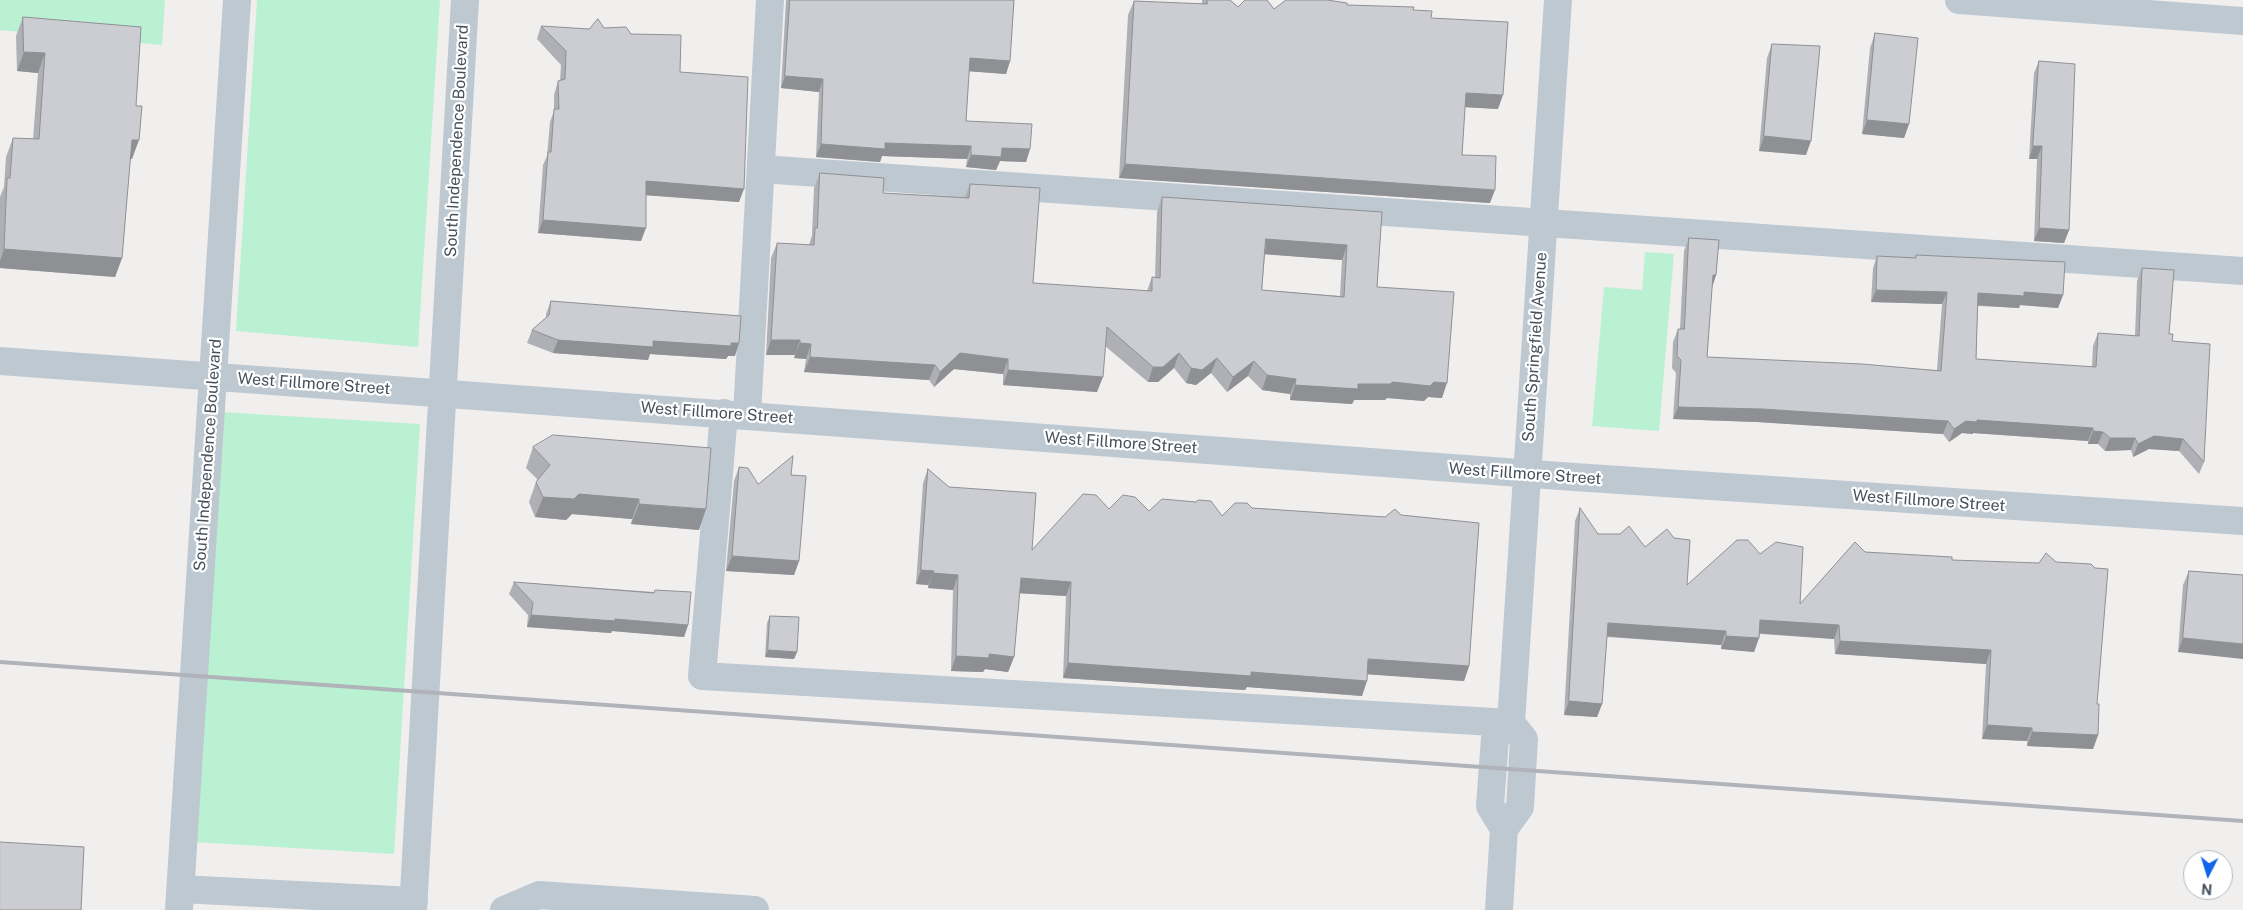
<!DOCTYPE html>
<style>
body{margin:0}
#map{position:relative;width:2243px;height:910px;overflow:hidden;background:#f1eeee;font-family:"Public Sans",sans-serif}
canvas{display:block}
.north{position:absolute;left:2183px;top:850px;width:50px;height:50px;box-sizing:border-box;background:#fff;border:1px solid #b5b9be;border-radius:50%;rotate:185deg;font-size:14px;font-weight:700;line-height:20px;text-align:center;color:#46515d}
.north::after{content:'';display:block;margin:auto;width:18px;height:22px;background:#1163e9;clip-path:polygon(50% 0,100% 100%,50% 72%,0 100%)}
</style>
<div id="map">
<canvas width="2243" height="910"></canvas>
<div class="north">N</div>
</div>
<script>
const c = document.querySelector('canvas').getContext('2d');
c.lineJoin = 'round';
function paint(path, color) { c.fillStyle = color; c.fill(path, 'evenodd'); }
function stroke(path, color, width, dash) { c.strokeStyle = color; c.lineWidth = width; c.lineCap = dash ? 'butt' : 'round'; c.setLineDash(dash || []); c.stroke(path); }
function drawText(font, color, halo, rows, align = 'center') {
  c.font = font + ' "Public Sans",sans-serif'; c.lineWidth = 4.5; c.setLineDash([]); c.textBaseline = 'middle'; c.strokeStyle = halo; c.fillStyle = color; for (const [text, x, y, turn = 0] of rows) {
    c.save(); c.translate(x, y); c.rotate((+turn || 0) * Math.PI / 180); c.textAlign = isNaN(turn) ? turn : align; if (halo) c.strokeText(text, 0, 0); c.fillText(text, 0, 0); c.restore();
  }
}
const green = new Path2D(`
 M 0,0 L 165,0 L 162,45 L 0,30 Z
 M 257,0 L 440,0 L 418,347 L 236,331 Z
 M 1645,252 L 1674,254 L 1659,431 L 1592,426 L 1604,287 L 1642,290 Z
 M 220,412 L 420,424 L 394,854 L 194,842 Z`);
const minor = new Path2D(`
 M 1959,0 L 2243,21
 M 761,169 L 2243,271
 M 0,361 L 1574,477 L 2243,521
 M 724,413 L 702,676 L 1511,723
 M 747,415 L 770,0
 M 1504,829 L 1490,806 L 1495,738 L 1511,723
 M 181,889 L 414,901
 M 179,910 L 237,0
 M 413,910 L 465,0
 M 504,910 L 539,895 L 755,910
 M 1499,910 L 1504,829 L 1520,807 L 1524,739 L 1511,723 L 1558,0`);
const rail = new Path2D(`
 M 0,662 L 2243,821`);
const wall = new Path2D(`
 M 786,0 L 1014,0 L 1010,61 L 1006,74 L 969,71 L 966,121 L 1030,149 L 1026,162 L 1000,161 L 996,170 L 966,167 L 967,159 L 882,156 L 880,162 L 816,157 L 819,92 L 781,88 Z
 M 1202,0 L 1230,0 L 1238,7 L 1274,9 L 1347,5 L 1413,10 L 1431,18 L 1498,109 L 1465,107 L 1462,155 L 1490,203 L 1119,178 L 1128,15 L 1134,1 L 1202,4 Z
 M 23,17 L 132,159 L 130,159 L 122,258 L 115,277 L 0,268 L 0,197 L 4,187 L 6,157 L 13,138 L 33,139 L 38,73 L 17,71 L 16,36 Z
 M 541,26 L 589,29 L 604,28 L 631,34 L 680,72 L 739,202 L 646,195 L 641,241 L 538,233 L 543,165 L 547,156 L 550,122 L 554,111 L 554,95 L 558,81 L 560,81 L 561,65 L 537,39 Z
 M 1875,33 L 1909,124 L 1904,138 L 1862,134 L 1870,48 Z
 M 1772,44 L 1806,155 L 1759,151 L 1767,58 Z
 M 2039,61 L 2069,230 L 2064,243 L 2034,241 L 2037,159 L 2029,159 L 2034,73 Z
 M 820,173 L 883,193 L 965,197 L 970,184 L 1033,283 L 1147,291 L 1152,277 L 1155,277 L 1157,212 L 1162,197 L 1382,212 L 1377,287 L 1442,398 L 1428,397 L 1424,401 L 1387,398 L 1385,400 L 1354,400 L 1352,404 L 1290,400 L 1290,394 L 1262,390 L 1248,376 L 1227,392 L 1211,373 L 1196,385 L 1186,383 L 1174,368 L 1158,382 L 1148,382 L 1105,346 L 1097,392 L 1003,385 L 1003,374 L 954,369 L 934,387 L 929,380 L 804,372 L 806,359 L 794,358 L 795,355 L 766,355 L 771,258 L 777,243 L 809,245 L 812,235 L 814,188 ZM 1265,254 L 1342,260 L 1340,296 L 1262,290 Z
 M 1689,238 L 1716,275 L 1712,286 L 1707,357 L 1937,370 L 1942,304 L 1871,302 L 1873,268 L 1877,256 L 1915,258 L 1916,255 L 2063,295 L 2058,308 L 2020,305 L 2019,308 L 1978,306 L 1976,359 L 2092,367 L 2093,346 L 2098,333 L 2135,336 L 2137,281 L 2142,268 L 2172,341 L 2204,462 L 2199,474 L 2179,451 L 2149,449 L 2133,457 L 2131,450 L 2105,451 L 2098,444 L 2088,444 L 2088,441 L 1973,433 L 1973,434 L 1962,433 L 1949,442 L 1943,434 L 1757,422 L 1673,419 L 1676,373 L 1672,368 L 1673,342 L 1678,329 L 1680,329 L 1684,251 Z
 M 551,301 L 735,356 L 728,356 L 726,359 L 650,354 L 648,360 L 553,353 L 527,343 L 532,330 L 546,318 L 546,314 Z
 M 533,447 L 699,530 L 631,524 L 632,519 L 572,514 L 566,520 L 535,517 L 529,502 L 536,482 L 538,480 L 526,468 Z
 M 739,467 L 758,484 L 791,475 L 799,561 L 794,575 L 726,571 L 734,481 Z
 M 928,469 L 949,487 L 1032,550 L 1109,509 L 1149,511 L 1222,516 L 1252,508 L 1469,666 L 1464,681 L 1367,674 L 1362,696 L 1247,687 L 1245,690 L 1063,678 L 1066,596 L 1019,593 L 1014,657 L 1008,672 L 985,669 L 983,672 L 951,671 L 953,590 L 928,588 L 928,585 L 916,584 L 923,483 Z
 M 1580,508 L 1598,534 L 1645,547 L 1687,585 L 1800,604 L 1865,552 L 1952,560 L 2097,704 L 2098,735 L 2093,749 L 2027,746 L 2027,741 L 1982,739 L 1986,664 L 1835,654 L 1834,639 L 1760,634 L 1759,638 L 1754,652 L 1721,649 L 1721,645 L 1607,637 L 1602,704 L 1597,717 L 1564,715 L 1575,521 Z
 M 2189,571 L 2243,575 L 2178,652 L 2183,585 Z
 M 514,582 L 654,592 L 655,590 L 688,625 L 684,637 L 612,631 L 611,633 L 527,627 L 528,615 L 509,594 Z
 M 770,616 L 797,652 L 794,659 L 765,657 L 767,623 Z`);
const shadedWall = new Path2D(`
 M 24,52 L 45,53 L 38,73 L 17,71 Z
 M 970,58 L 1010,61 L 1006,74 L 965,71 Z
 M 785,76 L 823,79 L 819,92 L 781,88 Z
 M 1466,93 L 1503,95 L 1498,109 L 1461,107 Z
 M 1867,120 L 1909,124 L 1904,138 L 1862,134 Z
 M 1764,136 L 1811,141 L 1806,155 L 1759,151 Z
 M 132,140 L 139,140 L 132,159 L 125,159 Z
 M 885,143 L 971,146 L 967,159 L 882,156 L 880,162 L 816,157 L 821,144 Z
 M 2033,146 L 2042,146 L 2037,159 L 2029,159 Z
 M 1002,148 L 1030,149 L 1026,162 L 1000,161 L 996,170 L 966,167 L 971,155 Z
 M 1125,164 L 1495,190 L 1490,203 L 1119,178 Z
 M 646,181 L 744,189 L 739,202 L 642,195 Z
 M 543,220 L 646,228 L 641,241 L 538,233 Z
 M 2039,228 L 2069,230 L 2064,243 L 2034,241 Z
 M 1266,239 L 1347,245 L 1342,260 L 1261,254 Z
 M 4,249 L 122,258 L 115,277 L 0,268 L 0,261 Z
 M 1713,275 L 1716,275 L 1712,288 Z
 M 1876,290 L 1947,292 L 1942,304 L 1871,302 Z
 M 2024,292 L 2063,295 L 2058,308 L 2020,305 L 2019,308 L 1974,305 L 1978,293 Z
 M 558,340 L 653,341 L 739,343 L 735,356 L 728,356 L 726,359 L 650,354 L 648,360 L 553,353 Z
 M 771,340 L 800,340 L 795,355 L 766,355 Z
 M 800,343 L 811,344 L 806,359 L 794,358 Z
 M 960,353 L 1008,359 L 1003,374 L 954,369 L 934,387 L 940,372 Z
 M 1179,353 L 1174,368 L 1158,382 L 1148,382 L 1153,367 Z
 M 810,357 L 935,365 L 929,380 L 804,372 Z
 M 1217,358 L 1211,373 L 1196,385 L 1186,383 L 1191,368 Z
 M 1254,361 L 1248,376 L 1227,392 L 1233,377 Z
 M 1008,370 L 1103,377 L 1097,392 L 1003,385 Z
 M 1267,375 L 1296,379 L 1290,394 L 1262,390 Z
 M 1393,382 L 1434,382 L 1447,383 L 1442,398 L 1428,397 L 1424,401 L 1387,398 L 1385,400 L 1354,400 L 1352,404 L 1290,400 L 1295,385 L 1358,384 Z
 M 1678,407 L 1762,409 L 1948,421 L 1943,434 L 1757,422 L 1673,419 Z
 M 1977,420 L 2093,428 L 2088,441 L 1973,433 L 1973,434 L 1962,433 L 1949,442 L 1954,429 L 1966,421 Z
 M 2093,431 L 2103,432 L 2098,444 L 2088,444 Z
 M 2154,436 L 2183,439 L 2179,451 L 2149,449 L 2133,457 L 2138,444 Z
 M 2110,438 L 2135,438 L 2131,450 L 2105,451 Z
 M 579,494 L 639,499 L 632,519 L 572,514 L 566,520 L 535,517 L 543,497 Z
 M 639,504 L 706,509 L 699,530 L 631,524 Z
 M 732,556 L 799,561 L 794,575 L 726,571 Z
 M 921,570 L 934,571 L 928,585 L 916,584 Z
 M 933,573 L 958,575 L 953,590 L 928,588 Z
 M 1021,578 L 1071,582 L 1066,596 L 1015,593 Z
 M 531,615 L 615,619 L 688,625 L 684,637 L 612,631 L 611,633 L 527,627 Z
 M 1760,620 L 1839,625 L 1834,639 L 1756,633 Z
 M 1608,623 L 1726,631 L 1721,645 L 1603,636 Z
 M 1726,636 L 1759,638 L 1754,652 L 1721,649 Z
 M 2183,638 L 2243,644 L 2243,659 L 2178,652 Z
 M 1840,641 L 1991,650 L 1986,664 L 1835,654 Z
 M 768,650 L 797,652 L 794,659 L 765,657 Z
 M 989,654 L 1014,657 L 1008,672 L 985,669 L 983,672 L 951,671 L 956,656 Z
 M 1368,659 L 1469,666 L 1464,681 L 1363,674 Z
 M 1068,663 L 1251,672 L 1367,681 L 1362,696 L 1247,687 L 1245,690 L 1063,678 Z
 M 1569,701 L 1602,704 L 1597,717 L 1564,715 Z
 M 1987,725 L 2032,728 L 2027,741 L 1982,739 Z
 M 2032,732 L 2098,735 L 2093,749 L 2027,746 Z`);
const building = new Path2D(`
 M 790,0 L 1014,0 L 1010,61 L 970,58 L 966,121 L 1032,124 L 1030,149 L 1002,148 L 1001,157 L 971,155 L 971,146 L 885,143 L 885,149 L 821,144 L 823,79 L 785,76 Z
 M 1207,0 L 1230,0 L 1238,7 L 1245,0 L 1267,0 L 1274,9 L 1286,0 L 1327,0 L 1347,3 L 1347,5 L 1414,7 L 1413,10 L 1432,11 L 1431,18 L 1508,22 L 1503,95 L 1466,93 L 1462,155 L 1496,156 L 1495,190 L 1125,164 L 1134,1 L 1207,4 Z
 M 23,17 L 141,27 L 136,106 L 142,106 L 139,140 L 132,140 L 122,258 L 4,249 L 7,178 L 10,178 L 13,138 L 39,139 L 45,53 L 24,52 Z
 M 598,19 L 604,28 L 626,27 L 631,34 L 681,35 L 680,72 L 748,77 L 744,189 L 646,181 L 646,228 L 543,220 L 548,152 L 551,152 L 554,109 L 559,109 L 558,81 L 565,79 L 566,51 L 541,26 L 589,29 Z
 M 1875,33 L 1918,38 L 1909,124 L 1867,120 Z
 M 1772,44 L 1820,46 L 1811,141 L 1764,136 Z
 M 2039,61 L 2075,64 L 2069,230 L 2039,228 L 2042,146 L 2033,146 Z
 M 820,173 L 884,178 L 883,193 L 969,198 L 970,184 L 1040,188 L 1033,283 L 1152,291 L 1152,277 L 1160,278 L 1162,197 L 1382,212 L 1377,287 L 1454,292 L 1447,383 L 1434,382 L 1430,386 L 1393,382 L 1390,384 L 1358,384 L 1358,389 L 1295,385 L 1296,379 L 1267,375 L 1254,361 L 1233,377 L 1217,358 L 1202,370 L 1191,368 L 1179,353 L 1163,367 L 1153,367 L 1107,327 L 1103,377 L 1008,370 L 1008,359 L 960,353 L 940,372 L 935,365 L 810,357 L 811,344 L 800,343 L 800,340 L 771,340 L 777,243 L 814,245 L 815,228 L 817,228 ZM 1266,239 L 1347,245 L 1344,297 L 1262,290 Z
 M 1689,238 L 1719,240 L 1716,275 L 1713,275 L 1707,357 L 1862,364 L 1941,371 L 1947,292 L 1876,290 L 1877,256 L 1916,258 L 1916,255 L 2065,262 L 2063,295 L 2024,292 L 2024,296 L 1978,293 L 1976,359 L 2096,367 L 2098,333 L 2139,336 L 2142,268 L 2174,270 L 2169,334 L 2173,334 L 2172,341 L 2210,344 L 2204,462 L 2183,439 L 2154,436 L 2138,444 L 2135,438 L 2110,438 L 2103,432 L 2093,431 L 2093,428 L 1977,420 L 1977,422 L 1966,421 L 1954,429 L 1948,421 L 1762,409 L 1678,407 L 1681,360 L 1677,356 L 1678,329 L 1684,329 Z
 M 551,301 L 741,316 L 739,343 L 731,343 L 731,346 L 653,341 L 653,347 L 558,340 L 532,330 L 549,315 Z
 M 553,435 L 711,448 L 706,509 L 639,504 L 639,499 L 579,494 L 574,499 L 543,497 L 536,482 L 550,465 L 533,447 Z
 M 793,456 L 791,475 L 806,476 L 799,561 L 732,556 L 739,467 L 748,468 L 758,484 Z
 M 928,469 L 949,487 L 1036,493 L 1032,550 L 1083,494 L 1096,495 L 1109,509 L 1123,495 L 1135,497 L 1149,511 L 1162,499 L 1196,502 L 1198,500 L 1211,501 L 1222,516 L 1235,503 L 1247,503 L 1252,508 L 1385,517 L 1395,509 L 1401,515 L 1479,523 L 1469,666 L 1368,659 L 1367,681 L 1251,672 L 1251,676 L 1068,663 L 1071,582 L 1021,578 L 1014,657 L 989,654 L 989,658 L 956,656 L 958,575 L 933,573 L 934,571 L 921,570 Z
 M 1580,508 L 1598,534 L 1620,534 L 1629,526 L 1645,547 L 1667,529 L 1674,538 L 1690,540 L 1687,585 L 1737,540 L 1748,540 L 1760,554 L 1776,542 L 1803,547 L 1800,604 L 1855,542 L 1865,552 L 1952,557 L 1952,560 L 2039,563 L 2046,553 L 2056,562 L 2091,564 L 2095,568 L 2108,569 L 2097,704 L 2099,704 L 2098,735 L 2032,732 L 2032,728 L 1987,725 L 1991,650 L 1840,641 L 1839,625 L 1760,620 L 1759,638 L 1726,636 L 1726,631 L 1608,623 L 1602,704 L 1569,701 Z
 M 2189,571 L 2243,575 L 2243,644 L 2183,638 Z
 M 514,582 L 654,593 L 655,590 L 691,592 L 688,625 L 615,619 L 615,621 L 531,615 L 533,603 Z
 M 770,616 L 799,617 L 797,652 L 768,650 Z
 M 0,842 L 84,847 L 81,910 L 0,910 Z`);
const streetNames = [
 ["South Independence Boulevard",457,141,-87],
 ["South Springfield Avenue",1535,347,-86],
 ["West Fillmore Street",314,384,4],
 ["West Fillmore Street",717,413,4],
 ["West Fillmore Street",1121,443,4],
 ["South Independence Boulevard",208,455,-86],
 ["West Fillmore Street",1525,474,4],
 ["West Fillmore Street",1929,501,4]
];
paint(green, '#bbf1d3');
stroke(minor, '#bec8d1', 28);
stroke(rail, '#b0b3b9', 4);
paint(wall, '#afb0b5');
paint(shadedWall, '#8e9094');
paint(building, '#cbcdd3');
stroke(building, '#8e9094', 1);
drawText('16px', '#46515d', '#fff', streetNames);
</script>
